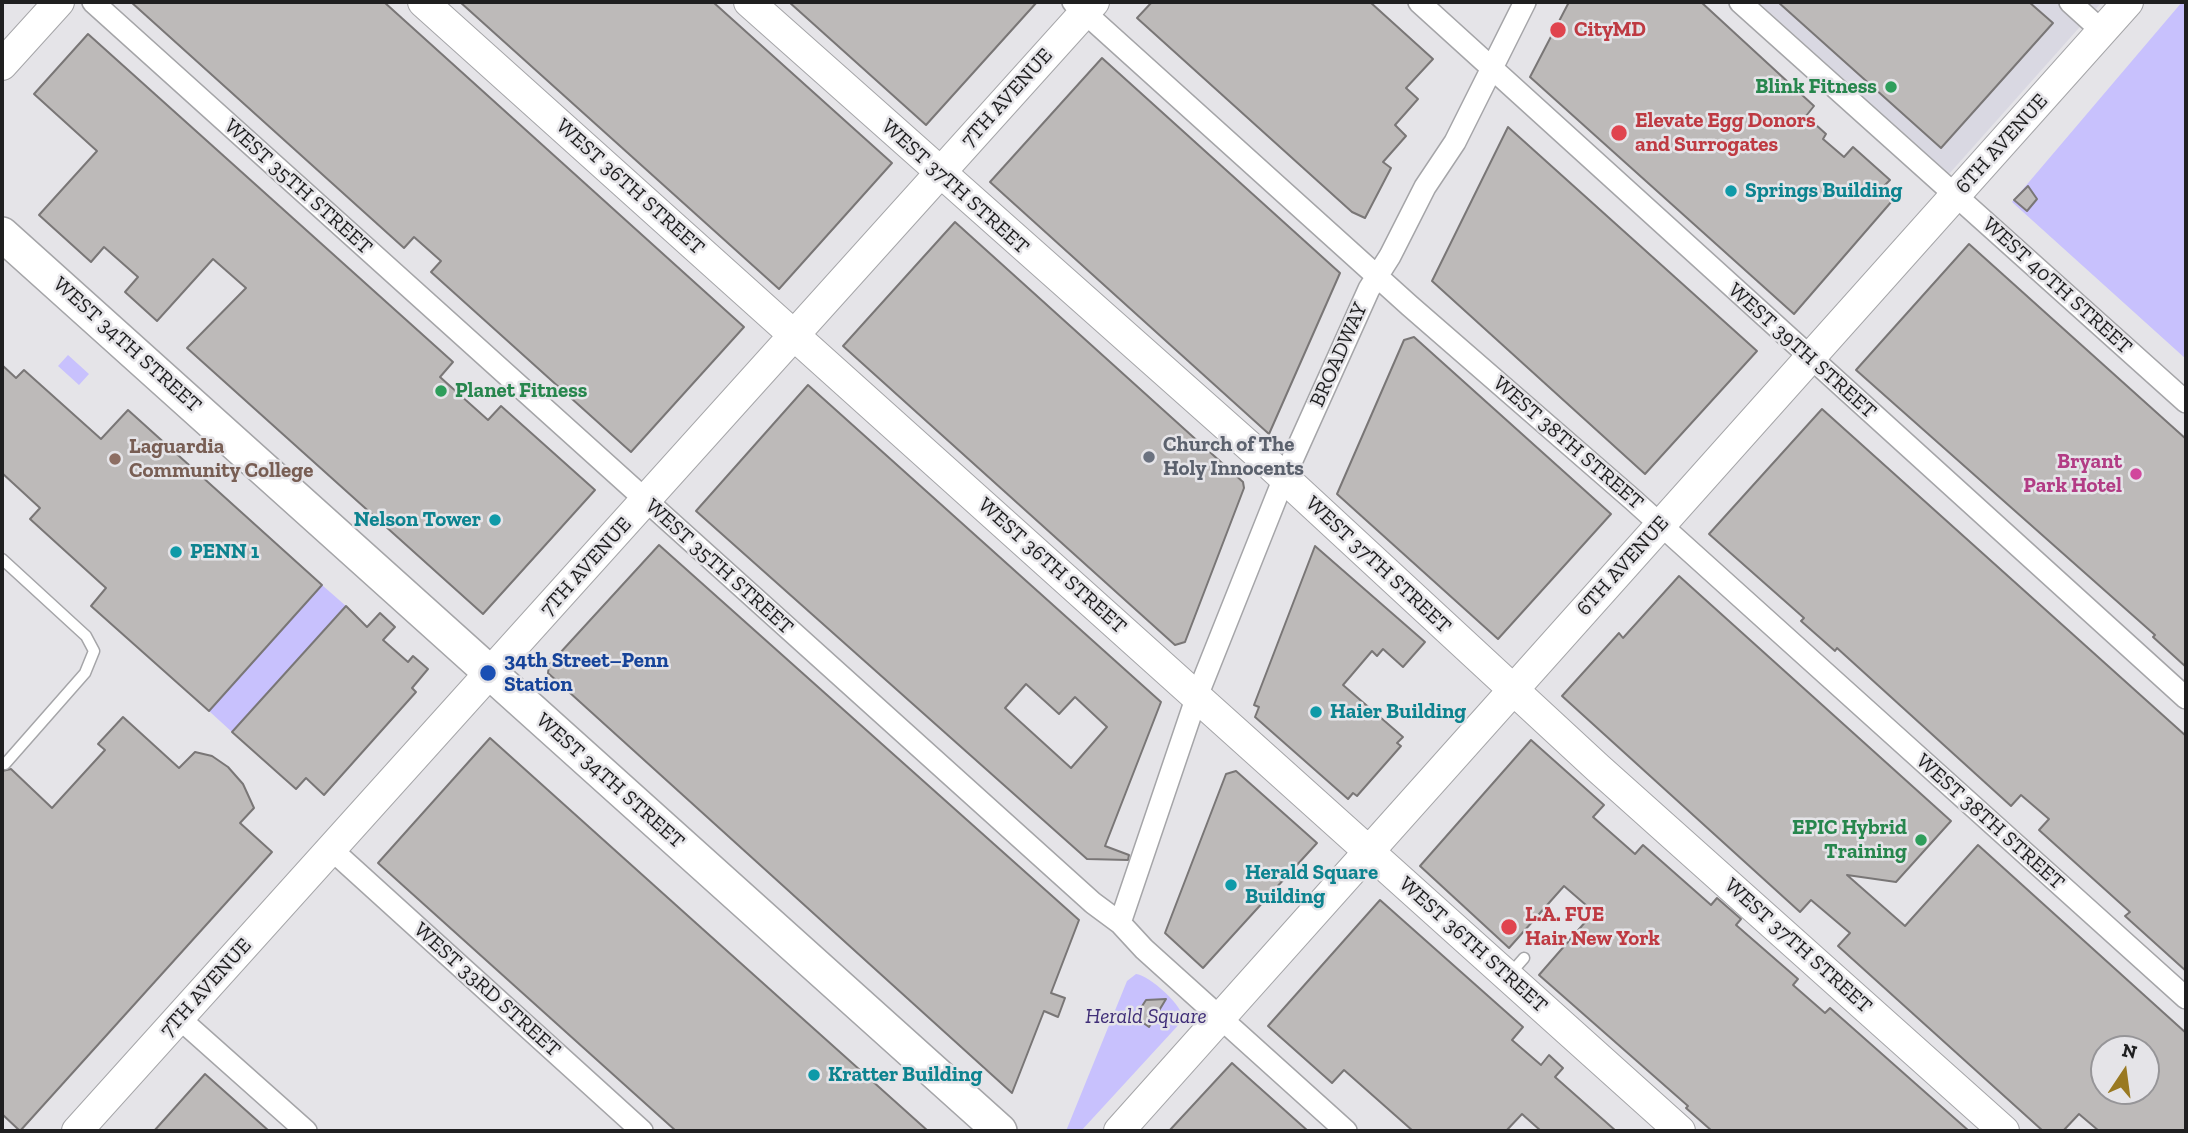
<!DOCTYPE html>
<meta charset="utf-8">
<style>
body{margin:0}
#map{position:relative;width:2188px;height:1133px;overflow:hidden;background:#e5e4e8;font-family:"Zilla Slab",serif}
canvas{display:block}
.frame{position:absolute;inset:0;border:4px solid #1f1f20;pointer-events:none}
.north{position:absolute;left:2090px;top:1035px;width:70px;height:70px;box-sizing:border-box;background:#e5e4e8;border:2px solid #969598;border-radius:50%;rotate:13deg;font-size:19px;font-weight:700;line-height:28px;text-align:center;color:#1f1f20}
.north::after{content:'';display:block;margin:auto;width:24px;height:32px;background:#997922;clip-path:polygon(50% 0,100% 100%,50% 72%,0 100%)}
</style>
<div id="map">
<canvas width="2188" height="1133"></canvas>
<div class="frame"></div>
<div class="north">N</div>
</div>
<script>
const c = document.querySelector('canvas').getContext('2d');
c.lineJoin = 'round';
function paint(path, color) { c.fillStyle = color; c.fill(path, 'evenodd'); }
function stroke(path, color, width, dash) { c.strokeStyle = color; c.lineWidth = width; c.lineCap = dash ? 'butt' : 'round'; c.setLineDash(dash || []); c.stroke(path); }
function drawText(font, color, halo, rows, align = 'center') {
  c.font = font + ' "Zilla Slab",serif'; c.lineWidth = 5; c.setLineDash([]); c.textBaseline = 'middle'; c.strokeStyle = halo; c.fillStyle = color; for (const [text, x, y, turn = 0] of rows) {
    c.save(); c.translate(x, y); c.rotate((+turn || 0) * Math.PI / 180); c.textAlign = isNaN(turn) ? turn : align; if (halo) c.strokeText(text, 0, 0); c.fillText(text, 0, 0); c.restore();
  }
}
const built = new Path2D(`
 M 1758,2 L 2102,2 L 1949,174 Z`);
const green = new Path2D(`
 M 2182,2 L 2186,2 L 2186,359 L 2012,202 Z
 M 68,355 L 89,374 L 79,385 L 58,366 Z
 M 322,585 L 346,606 L 232,732 L 209,711 Z
 M 1136,974 C 1149,975 1185,1007 1183,1020 L 1081,1131 L 1066,1131 L 1127,981 Z`);
const building = new Path2D(`
 M 131,2 L 384,2 L 744,327 L 631,452 L 431,272 L 441,261 L 414,237 L 404,248 Z
 M 460,2 L 713,2 L 892,163 L 779,289 Z
 M 789,2 L 1037,2 L 926,125 Z
 M 1152,2 L 1370,2 L 1433,59 L 1406,88 L 1418,99 L 1395,125 L 1406,136 L 1383,162 L 1391,168 L 1365,218 L 1352,212 L 1137,18 Z
 M 1569,2 L 1701,2 L 1814,106 L 1806,116 L 1826,134 L 1823,139 L 1844,157 L 1853,147 L 1890,180 L 1880,190 L 1892,201 L 1794,314 L 1530,77 Z
 M 1778,2 L 2029,2 L 2053,23 L 1941,148 Z
 M 88,34 L 453,362 L 440,377 L 488,420 L 501,406 L 595,490 L 483,614 L 187,348 L 246,288 L 213,259 L 157,321 L 125,292 L 138,277 L 104,247 L 91,262 L 39,215 L 97,151 L 34,94 Z
 M 1102,58 L 1340,273 L 1269,434 L 990,182 Z
 M 1508,127 L 1757,351 L 1645,474 L 1432,281 Z
 M 2028,186 L 2037,199 L 2027,211 L 2014,200 Z
 M 955,222 L 1243,482 L 1244,488 L 1185,642 L 1175,645 L 843,346 Z
 M 1969,244 L 2186,439 L 2186,667 L 2153,637 L 2155,635 L 1856,370 Z
 M 1414,337 L 1611,514 L 1498,639 L 1337,494 L 1404,340 Z
 M 2,365 L 16,378 L 24,370 L 101,439 L 128,410 L 322,585 L 209,711 L 91,606 L 106,588 L 30,519 L 40,508 L 2,473 Z
 M 808,385 L 1161,702 L 1105,846 L 1129,855 L 1128,860 L 1087,859 L 696,511 ZM 1026,684 L 1059,714 L 1075,697 L 1107,727 L 1071,768 L 1005,708 Z
 M 1822,409 L 2186,736 L 2186,971 L 2125,916 L 2130,912 L 2039,830 L 2049,819 L 2021,795 L 2011,806 L 1837,648 L 1835,651 L 1801,621 L 1804,618 L 1709,534 Z
 M 659,545 L 1079,920 L 1051,993 L 1065,998 L 1058,1017 L 1044,1011 L 1012,1093 L 548,673 L 549,665 Z
 M 1315,546 L 1425,642 L 1403,667 L 1383,649 L 1377,656 L 1372,651 L 1343,685 L 1403,737 L 1397,743 L 1401,746 L 1357,796 L 1353,793 L 1348,799 L 1255,717 L 1259,707 L 1254,705 Z
 M 1679,576 L 1951,821 L 1896,882 L 1847,875 L 1905,926 L 1978,845 L 2186,1033 L 2186,1131 L 2099,1131 L 2079,1114 L 2063,1131 L 2043,1131 L 1838,946 L 1850,933 L 1811,900 L 1800,912 L 1562,696 L 1619,633 L 1623,638 ZM 2104,1049 L 2146,1049 L 2146,1091 L 2104,1091 Z
 M 346,606 L 367,627 L 380,613 L 395,627 L 383,640 L 408,662 L 413,656 L 428,669 L 412,688 L 416,692 L 324,795 L 306,778 L 296,789 L 232,732 Z
 M 123,717 L 179,768 L 195,752 L 212,756 L 228,767 L 243,784 L 254,808 L 240,823 L 272,852 L 20,1131 L 2,1114 L 2,771 L 11,769 L 52,808 L 105,750 L 98,744 Z
 M 490,738 L 697,924 L 928,1131 L 676,1131 L 378,863 Z
 M 1531,740 L 1604,805 L 1593,817 L 1635,854 L 1643,845 L 1711,905 L 1717,898 L 1741,919 L 1736,925 L 1798,979 L 1793,985 L 1825,1013 L 1830,1008 L 1969,1131 L 1712,1131 L 1686,1108 L 1688,1106 L 1539,975 L 1594,912 L 1564,886 L 1509,948 L 1420,866 Z
 M 1236,771 L 1317,843 L 1203,968 L 1165,933 L 1226,774 Z
 M 1380,900 L 1523,1027 L 1512,1040 L 1541,1065 L 1549,1055 L 1563,1068 L 1555,1077 L 1616,1131 L 1541,1131 L 1522,1114 L 1506,1131 L 1413,1131 L 1344,1070 L 1332,1083 L 1268,1026 Z
 M 1166,999 L 1149,1027 L 1135,1017 L 1146,1000 Z
 M 1232,1063 L 1243,1073 L 1308,1131 L 1169,1131 Z
 M 205,1074 L 269,1131 L 154,1131 Z`);
const lane = new Path2D(`
 M 2,559 L 86,636 L 94,651 L 85,673 L 5,764
 M 1510,974 L 1524,958`);
const street = new Path2D(`
 M 93,2 L 1093,903 L 1120,923 L 1144,949 L 1346,1131
 M 1073,2 L 1410,306 L 1632,499 L 2186,998
 M 1419,2 L 2186,698
 M 1740,2 L 2186,402
 M 2070,2 L 2102,31
 M 331,849 L 642,1131
 M 1120,923 L 1197,696 L 1284,478 L 1369,289 L 1390,256 L 1425,187 L 1455,142 L 1525,2
 M 179,1018 L 306,1131`);
const secondary = new Path2D(`
 M 423,2 L 1680,1131
 M 749,2 L 1266,461 L 1598,768 L 2004,1131
 M 2,65 L 59,2
 M 77,1131 L 1094,2
 M 1119,1131 C 1453,752 1794,380 2128,2`);
const primary = new Path2D(`
 M 2,234 L 1000,1131`);
const markers = [
 [1558,30,9,"#e0444e"],
 [1891,87,7,"#2e9e5b"],
 [1619,133,9,"#e0444e"],
 [1731,191,7,"#0f9aa8"],
 [441,391,7,"#2e9e5b"],
 [1149,457,7,"#6b7280"],
 [115,459,7,"#8d6e63"],
 [2136,474,7,"#d1479c"],
 [495,520,7,"#0f9aa8"],
 [176,552,7,"#0f9aa8"],
 [488,673,9,"#1a4fb4"],
 [1316,712,7,"#0f9aa8"],
 [1921,840,7,"#2e9e5b"],
 [1231,885,7,"#0f9aa8"],
 [1509,927,9,"#e0444e"],
 [814,1075,7,"#0f9aa8"]
];
const healthNames = [
 ["CityMD",1574,30],
 ["Elevate Egg Donors",1635,121],
 ["and Surrogates",1635,145],
 ["L.A. FUE",1525,915],
 ["Hair New York",1525,939]
];
const leisureNames = [
 ["Blink Fitness",1877,87],
 ["Planet Fitness",455,391,"left"],
 ["EPIC Hybrid",1907,828],
 ["Training",1907,852]
];
const streetNames = [
 ["7TH AVENUE",1007,98,-48],
 ["6TH AVENUE",2002,144,-48],
 ["WEST 35TH STREET",298,187,42],
 ["WEST 36TH STREET",630,187,42],
 ["WEST 37TH STREET",955,187,42],
 ["WEST 40TH STREET",2057,286,42],
 ["WEST 34TH STREET",127,345,42],
 ["WEST 39TH STREET",1802,351,42],
 ["BROADWAY",1339,355,-66],
 ["WEST 38TH STREET",1568,443,41],
 ["WEST 37TH STREET",1378,565,43],
 ["WEST 36TH STREET",1052,566,42],
 ["6TH AVENUE",1623,566,-48],
 ["7TH AVENUE",586,567,-48],
 ["WEST 35TH STREET",719,567,42],
 ["WEST 34TH STREET",610,781,42],
 ["WEST 38TH STREET",1990,822,42],
 ["WEST 36TH STREET",1473,945,42],
 ["WEST 37TH STREET",1798,946,42],
 ["7TH AVENUE",206,988,-48],
 ["WEST 33RD STREET",487,990,42]
];
const cultureNames = [
 ["Springs Building",1745,191],
 ["Nelson Tower",481,520,"right"],
 ["PENN 1",190,552],
 ["Haier Building",1330,712],
 ["Herald Square",1245,873],
 ["Building",1245,897],
 ["Kratter Building",828,1075]
];
const worshipNames = [
 ["Church of The",1163,445],
 ["Holy Innocents",1163,469]
];
const educationNames = [
 ["Laguardia",129,447],
 ["Community College",129,471]
];
const hotelNames = [
 ["Bryant",2122,462],
 ["Park Hotel",2122,486]
];
const transitNames = [
 ["34th Street–Penn",504,661],
 ["Station",504,685]
];
const parkNames = [
 ["Herald Square",1146,1017]
];
paint(built, '#d9d8e2');
paint(green, '#c8c1fd');
paint(building, '#bdbab9');
stroke(building, '#797676', 2);
stroke(lane, '#a5a5a8', 13);
stroke(street, '#a5a5a8', 24);
stroke(secondary, '#a5a5a8', 32);
stroke(primary, '#a5a5a8', 36);
stroke(lane, '#fff', 10);
stroke(street, '#fff', 21);
stroke(secondary, '#fff', 30);
stroke(primary, '#fff', 33);
for (const [x, y, r, color] of markers) { const dot = new Path2D(); dot.arc(x, y, r, 0, 2 * Math.PI); c.fillStyle = color; c.fill(dot); stroke(dot, '#e5e4e8', 2.5); }
drawText('bold 21px', '#be3a42', '#e5e4e8', healthNames, 'left');
drawText('bold 21px', '#27864d', '#e5e4e8', leisureNames, 'right');
drawText('21px', '#1f1f20', '#e5e4e8', streetNames);
drawText('bold 21px', '#0d838f', '#e5e4e8', cultureNames, 'left');
drawText('bold 21px', '#5b616d', '#e5e4e8', worshipNames, 'left');
drawText('bold 21px', '#785e54', '#e5e4e8', educationNames, 'left');
drawText('bold 21px', '#b23c85', '#e5e4e8', hotelNames, 'right');
drawText('bold 21px', '#164399', '#e5e4e8', transitNames, 'left');
drawText('italic 21px', '#3f2d77', '#e5e4e8', parkNames);
</script>
